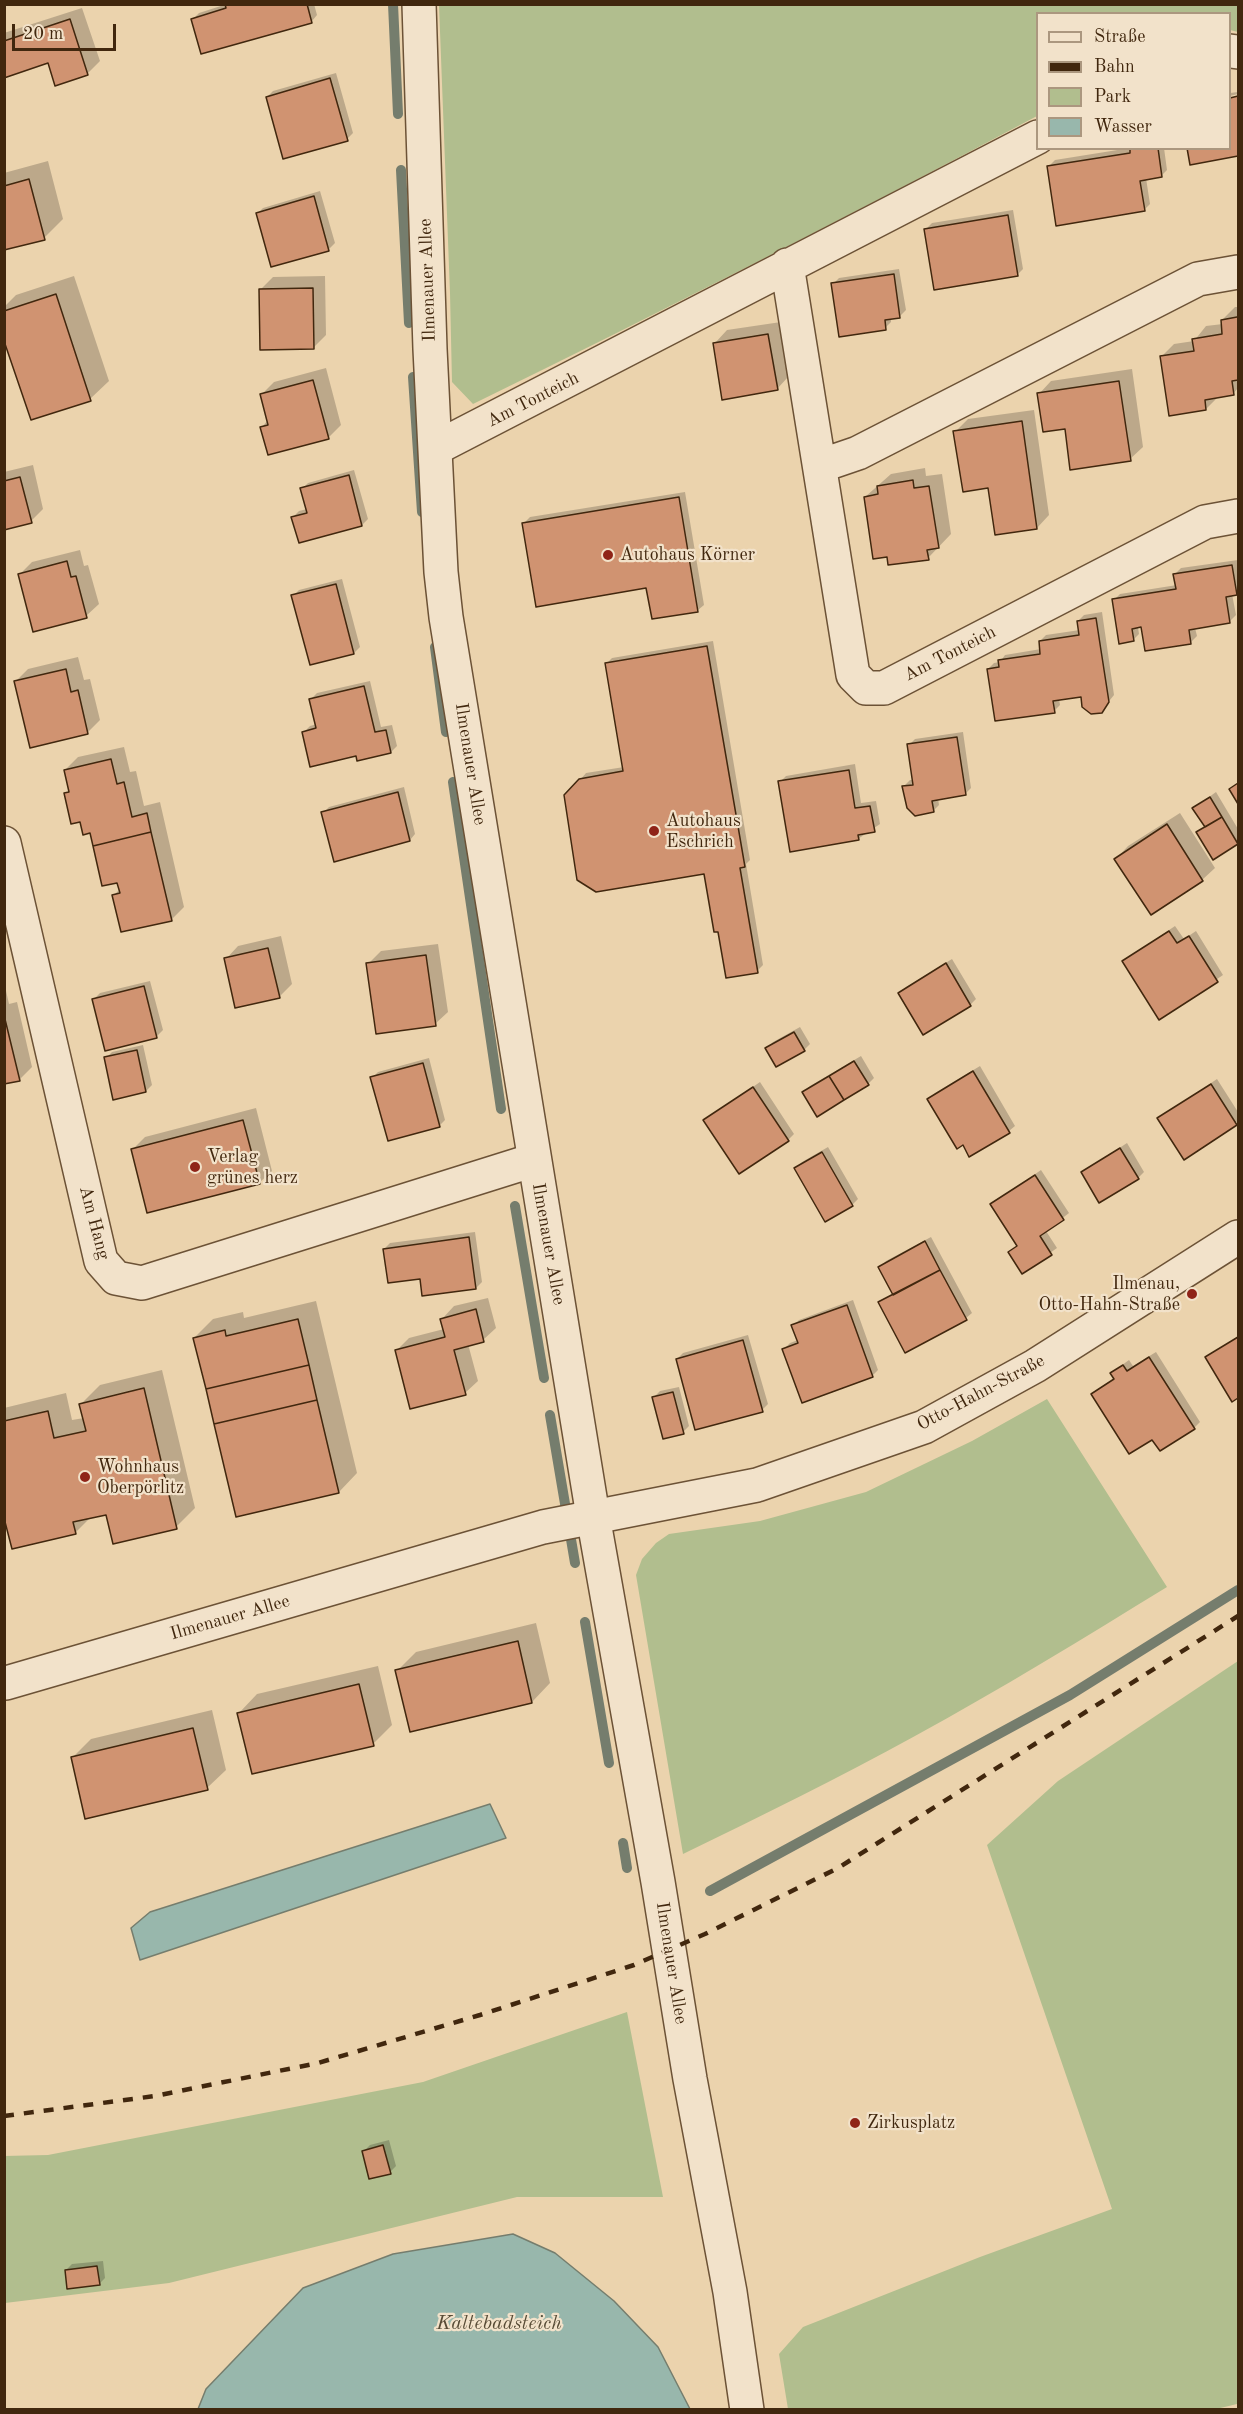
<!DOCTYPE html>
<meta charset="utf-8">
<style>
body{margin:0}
#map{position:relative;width:1243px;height:2414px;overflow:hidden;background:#ebd3ad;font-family:"Old Standard TT",serif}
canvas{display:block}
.frame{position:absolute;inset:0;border:6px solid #41270e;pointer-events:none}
.legend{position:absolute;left:1036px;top:12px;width:195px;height:138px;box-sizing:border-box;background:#f2e2ca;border:2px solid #ab977f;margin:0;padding:8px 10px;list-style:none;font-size:18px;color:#41270e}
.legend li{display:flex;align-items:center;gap:12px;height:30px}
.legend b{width:30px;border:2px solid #ab977f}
.scale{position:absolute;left:12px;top:24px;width:104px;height:27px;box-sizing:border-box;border:3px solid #41270e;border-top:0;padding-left:8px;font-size:18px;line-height:21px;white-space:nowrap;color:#41270e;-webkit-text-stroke:4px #f2e2ca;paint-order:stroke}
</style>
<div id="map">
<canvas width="1243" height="2414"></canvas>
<div class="frame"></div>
<ul class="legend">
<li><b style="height:8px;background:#f2e2ca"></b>Straße</li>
<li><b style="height:8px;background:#41270e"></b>Bahn</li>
<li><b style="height:16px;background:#b1be8e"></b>Park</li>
<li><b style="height:16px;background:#98b7ac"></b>Wasser</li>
</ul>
<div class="scale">20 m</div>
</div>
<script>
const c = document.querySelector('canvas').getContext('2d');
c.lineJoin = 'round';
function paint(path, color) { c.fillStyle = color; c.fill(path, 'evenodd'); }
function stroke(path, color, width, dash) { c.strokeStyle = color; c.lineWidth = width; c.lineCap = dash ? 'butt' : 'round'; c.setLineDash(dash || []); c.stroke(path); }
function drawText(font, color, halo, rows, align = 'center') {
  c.font = font + ' "Old Standard TT",serif'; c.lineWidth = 4.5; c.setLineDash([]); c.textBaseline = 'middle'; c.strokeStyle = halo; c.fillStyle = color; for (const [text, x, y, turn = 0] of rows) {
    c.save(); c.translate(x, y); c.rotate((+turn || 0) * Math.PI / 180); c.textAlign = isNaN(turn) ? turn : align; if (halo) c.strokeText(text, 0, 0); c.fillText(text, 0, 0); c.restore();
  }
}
const green = new Path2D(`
 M 1238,4 L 1238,32 L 1230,30 L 1230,14 L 1038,14 L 1037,116 C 851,215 663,311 473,404 L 452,382 L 450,293 L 439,5 Z
 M 1047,1399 L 1167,1587 C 1084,1638 1001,1689 915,1736 C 839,1778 761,1816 683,1854 L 636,1575 L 642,1559 L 656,1543 L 669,1534 L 760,1521 L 866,1492 L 972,1441 Z
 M 1238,1661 L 1238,2407 L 1237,2404 L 1212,2410 L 788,2409 L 779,2354 L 803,2327 L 980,2257 L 1112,2209 L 987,1845 L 1058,1781 Z
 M 627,2012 L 663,2197 L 517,2197 L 169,2283 L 5,2303 L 4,2156 L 48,2155 L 423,2082 Z`);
const water = new Path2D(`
 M 490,1804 L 506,1838 L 140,1960 L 131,1928 L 150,1912 Z
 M 513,2234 L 555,2253 L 614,2301 L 658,2347 L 690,2409 L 198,2409 L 206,2389 L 303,2288 L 393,2254 Z`);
const shadow = new Path2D(`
 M 227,4 L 314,4 L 317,15 L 312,21 L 193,19 L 199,13 Z
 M 82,8 L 100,61 L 87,74 L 49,62 L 4,76 L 4,33 Z
 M 336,73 L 353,133 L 347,139 L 267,97 L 273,91 Z
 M 1238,92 L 1238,94 L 1230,96 L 1230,93 Z
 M 1238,97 L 1238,154 L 1191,163 L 1230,148 L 1230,99 Z
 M 1130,148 L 1164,148 L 1167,170 L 1161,176 L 1146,178 L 1150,204 L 1144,210 L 1049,166 L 1055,160 Z
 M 48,161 L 63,219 L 44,238 L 4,249 L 4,173 Z
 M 320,191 L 335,243 L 329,249 L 272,265 L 257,214 L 263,208 Z
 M 1013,210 L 1023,269 L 1017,275 L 926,229 L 932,223 Z
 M 899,269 L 906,310 L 900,316 L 891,318 L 891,322 L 885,328 L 833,284 L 839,278 Z
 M 74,276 L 109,381 L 90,399 L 4,337 L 4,307 L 16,295 Z
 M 325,276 L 326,335 L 313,348 L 260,290 L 273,277 Z
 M 1235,307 L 1238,307 L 1238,388 L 1233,394 L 1219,396 L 1206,409 L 1162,356 L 1174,344 L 1194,341 L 1206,326 L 1223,324 L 1222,320 Z
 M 781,322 L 789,376 L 777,389 L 715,343 L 727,330 Z
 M 326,368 L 341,425 L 329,437 L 269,454 L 262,427 L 268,420 L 262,394 L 274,382 Z
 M 1132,369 L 1143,447 L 1130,459 L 1066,428 L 1039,394 L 1051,381 Z
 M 1034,410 L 1049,515 L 1037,528 L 989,486 L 955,432 L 968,419 Z
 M 33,465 L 43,509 L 31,521 L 4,528 L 4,472 Z
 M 925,468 L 926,476 L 942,474 L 951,534 L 928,558 L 888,555 L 865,497 L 891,474 Z
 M 354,470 L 368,519 L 362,525 L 293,517 L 299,511 L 307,509 L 302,489 L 308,483 Z
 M 685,492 L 704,605 L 698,610 L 524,523 L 530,517 Z
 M 80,550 L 84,566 L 88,565 L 99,604 L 86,616 L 19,575 L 32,562 Z
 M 1238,560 L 1238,592 L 1232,594 L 1236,615 L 1230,621 L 1195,628 L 1197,636 L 1191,642 L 1143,626 L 1138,627 L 1139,634 L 1133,640 L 1114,600 L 1120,594 L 1177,585 L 1175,574 L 1181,568 Z
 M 342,579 L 360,647 L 354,653 L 293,596 L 299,590 Z
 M 1102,612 L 1114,695 L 1101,711 L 1082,695 L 1059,699 L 1060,705 L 1054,711 L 988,669 L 994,663 L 1000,662 L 1005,655 L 1041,649 L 1040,641 L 1046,635 L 1080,630 L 1078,621 L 1084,615 Z
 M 713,641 L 750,860 L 746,864 L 763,965 L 757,971 L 720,930 L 705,873 L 580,780 L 586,773 L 624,767 L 606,664 L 612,658 Z
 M 78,657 L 84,680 L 90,679 L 100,720 L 87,733 L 16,681 L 28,669 Z
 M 370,681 L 381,727 L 392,725 L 397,746 L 391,752 L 304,732 L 310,726 L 317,724 L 311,699 L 317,693 Z
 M 963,732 L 971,788 L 965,794 L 938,798 L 939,805 L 933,811 L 904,786 L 910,780 L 914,780 L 909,745 L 915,739 Z
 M 124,747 L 130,772 L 136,771 L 144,806 L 160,802 L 184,907 L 171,920 L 114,895 L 120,889 L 91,832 L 81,820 L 66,794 L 70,790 L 65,770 L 78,757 Z
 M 855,764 L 861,803 L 876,801 L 880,824 L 858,839 L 780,782 L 786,776 Z
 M 404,787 L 415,834 L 410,840 L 323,813 L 329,807 Z
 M 1216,792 L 1238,829 L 1238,842 L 1213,858 L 1198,833 L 1206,826 L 1194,808 Z
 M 1180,813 L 1215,868 L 1202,880 L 1152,913 L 1116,859 L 1128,846 Z
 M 1175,926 L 1184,939 L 1196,931 L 1223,975 L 1160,1018 L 1123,961 Z
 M 281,936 L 292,984 L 279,997 L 226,959 L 238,946 Z
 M 438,944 L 448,1012 L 435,1024 L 368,964 L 381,951 Z
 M 952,959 L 976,999 L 970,1005 L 924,1033 L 900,993 L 906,987 Z
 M 150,981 L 163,1030 L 157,1036 L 94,999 L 100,993 Z
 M 4,982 L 9,1004 L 17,1002 L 32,1067 L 19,1080 L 4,1083 Z
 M 800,1027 L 810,1044 L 804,1050 L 767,1048 L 773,1042 Z
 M 143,1045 L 152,1085 L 146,1091 L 106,1058 L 112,1052 Z
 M 861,1056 L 874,1078 L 868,1084 L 804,1092 L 810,1086 Z
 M 429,1058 L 445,1120 L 439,1126 L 372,1078 L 378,1072 Z
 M 980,1066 L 1015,1126 L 1009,1131 L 970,1155 L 929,1099 L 935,1093 Z
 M 1217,1079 L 1238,1112 L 1238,1121 L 1184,1158 L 1159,1118 Z
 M 760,1082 L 794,1134 L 788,1140 L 705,1120 Z
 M 256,1108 L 272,1171 L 259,1183 L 133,1149 L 145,1137 Z
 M 1127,1143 L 1144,1172 L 1138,1178 L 1100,1201 L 1083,1172 Z
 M 828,1147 L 858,1199 L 852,1205 L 796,1168 L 802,1162 Z
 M 1041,1170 L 1069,1213 L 1046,1231 L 1057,1248 L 1023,1272 L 1010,1252 L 1018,1245 L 992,1204 Z
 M 475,1232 L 482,1282 L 476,1288 L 421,1277 L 384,1249 L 390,1243 Z
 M 931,1237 L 972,1313 L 966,1318 L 880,1303 L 893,1293 L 880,1267 L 886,1261 Z
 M 488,1298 L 496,1328 L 483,1340 L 468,1344 L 478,1381 L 465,1393 L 396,1351 L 409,1338 L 444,1329 L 442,1319 L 454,1306 Z
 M 853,1300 L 878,1370 L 872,1376 L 784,1349 L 790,1343 L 798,1340 L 793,1326 L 799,1320 Z
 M 316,1301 L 357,1473 L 339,1492 L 194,1338 L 213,1319 L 243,1312 L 244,1318 Z
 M 748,1335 L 768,1404 L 762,1410 L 677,1359 L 683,1353 Z
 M 1238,1336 L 1238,1396 L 1232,1400 L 1207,1357 Z
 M 1156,1352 L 1200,1422 L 1194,1428 L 1153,1438 L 1093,1394 L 1115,1378 L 1112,1373 L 1118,1368 L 1129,1360 L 1133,1366 Z
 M 162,1370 L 195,1508 L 176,1527 L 107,1513 L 92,1516 L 75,1533 L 4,1511 L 4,1408 L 66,1393 L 72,1420 L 84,1418 L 81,1404 L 100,1385 Z
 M 679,1387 L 689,1426 L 683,1432 L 654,1397 L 660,1391 Z
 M 536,1623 L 550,1683 L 532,1702 L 397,1671 L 416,1652 Z
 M 378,1666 L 392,1725 L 373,1744 L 239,1713 L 257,1694 Z
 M 212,1710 L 226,1770 L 207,1788 L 72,1758 L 91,1739 Z
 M 389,2140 L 396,2166 L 390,2172 L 364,2151 L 370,2145 Z
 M 103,2261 L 105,2278 L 99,2284 L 66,2270 L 72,2264 Z`);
const stream = new Path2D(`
 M 393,4 L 398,114
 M 401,170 L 409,323
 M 413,377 L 422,512
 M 435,647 L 446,732
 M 453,782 L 501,1109
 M 515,1206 L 544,1378
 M 550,1415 L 575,1563
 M 585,1622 L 609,1763
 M 623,1843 L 627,1868
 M 710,1891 L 1070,1695 L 1238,1590`);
const building = new Path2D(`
 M 225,4 L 307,4 L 312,23 L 201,54 L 191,19 L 226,8 Z
 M 70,19 L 88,75 L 55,86 L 48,63 L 4,78 L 4,41 Z
 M 330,78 L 348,141 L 283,159 L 266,97 Z
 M 1238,96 L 1238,156 L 1190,165 L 1187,148 L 1230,148 L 1230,98 Z
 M 1130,148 L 1158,148 L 1162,177 L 1140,181 L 1145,211 L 1056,226 L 1047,166 L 1130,153 Z
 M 29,179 L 45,240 L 4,250 L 4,186 Z
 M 314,196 L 329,251 L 271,267 L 256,213 Z
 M 1008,215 L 1018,276 L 934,290 L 924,229 Z
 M 894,274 L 900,318 L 885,320 L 886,330 L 839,337 L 831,283 Z
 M 313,288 L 314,349 L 260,350 L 259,289 Z
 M 56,294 L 91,401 L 31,420 L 4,341 L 4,311 Z
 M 1237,317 L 1238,317 L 1238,380 L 1232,381 L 1234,395 L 1205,400 L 1206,410 L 1169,416 L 1160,356 L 1194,351 L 1192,339 L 1222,334 L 1221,320 Z
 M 768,334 L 778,390 L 722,400 L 713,343 Z
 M 313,380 L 329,439 L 268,455 L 260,427 L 268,425 L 260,394 Z
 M 1119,381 L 1131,461 L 1070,470 L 1065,429 L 1043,432 L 1037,393 Z
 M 1022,421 L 1037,529 L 995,535 L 988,488 L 963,492 L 953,431 Z
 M 349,475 L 362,526 L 299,543 L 291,517 L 307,513 L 300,488 Z
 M 20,477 L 32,523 L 4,530 L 4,481 Z
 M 913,480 L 914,488 L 929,486 L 939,548 L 927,550 L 929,560 L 888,565 L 887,557 L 873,559 L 864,497 L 878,494 L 877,486 Z
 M 679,497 L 698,612 L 652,619 L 646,588 L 536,607 L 522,523 Z
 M 67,561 L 71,577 L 76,576 L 87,618 L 33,632 L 18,574 Z
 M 1232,565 L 1237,595 L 1226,597 L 1230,623 L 1189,630 L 1191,644 L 1145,651 L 1141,627 L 1132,629 L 1134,641 L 1119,644 L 1112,599 L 1176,589 L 1173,574 Z
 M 336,584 L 354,654 L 310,665 L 291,595 Z
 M 1096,618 L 1109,702 L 1102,713 L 1091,714 L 1082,707 L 1081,697 L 1053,701 L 1055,713 L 995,721 L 987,669 L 999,667 L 998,660 L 1040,654 L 1039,641 L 1079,635 L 1077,621 Z
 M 707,646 L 745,867 L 740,868 L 758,973 L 726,978 L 718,932 L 714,932 L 704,874 L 596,892 L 577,880 L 564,795 L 579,779 L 623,771 L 605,663 Z
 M 66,669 L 71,692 L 78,690 L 88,734 L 30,748 L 14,681 Z
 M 364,686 L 375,732 L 386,730 L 391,753 L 357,761 L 356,756 L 310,767 L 302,732 L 316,728 L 309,699 Z
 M 957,737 L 966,795 L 932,801 L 934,812 L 915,816 L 907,808 L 902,786 L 913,785 L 907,744 Z
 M 111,759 L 117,784 L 124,782 L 132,817 L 147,813 L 151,832 L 93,846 L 90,833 L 83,835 L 80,822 L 71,824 L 64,793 L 69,792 L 64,770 Z
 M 849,770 L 855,808 L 870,806 L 875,832 L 858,835 L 859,840 L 790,852 L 778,781 Z
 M 1238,783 L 1238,804 L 1229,789 Z
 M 398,792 L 410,841 L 334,862 L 321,812 Z
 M 1210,797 L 1222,817 L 1205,827 L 1192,808 Z
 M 1222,817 L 1238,844 L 1213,860 L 1196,832 Z
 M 1167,824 L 1203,881 L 1151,915 L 1114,859 Z
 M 151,832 L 172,921 L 121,932 L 112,895 L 120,893 L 117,883 L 102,886 L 93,846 Z
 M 1169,931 L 1177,943 L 1189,936 L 1218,982 L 1159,1020 L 1122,961 Z
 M 268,948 L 280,998 L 235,1008 L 224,958 Z
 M 426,955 L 436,1026 L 376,1034 L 366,963 Z
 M 946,963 L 971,1006 L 923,1035 L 898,993 Z
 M 144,986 L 157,1038 L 105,1051 L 92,999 Z
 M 4,1015 L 20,1081 L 4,1084 Z
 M 794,1032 L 805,1051 L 776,1067 L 765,1048 Z
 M 137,1050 L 146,1092 L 113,1100 L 104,1057 Z
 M 854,1061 L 869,1085 L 844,1100 L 829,1076 Z
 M 423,1063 L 440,1127 L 388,1141 L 370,1077 Z
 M 973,1071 L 1010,1133 L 969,1157 L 963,1145 L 957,1149 L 927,1099 Z
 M 829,1076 L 844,1100 L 817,1117 L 802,1092 Z
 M 1211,1084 L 1237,1125 L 1184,1160 L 1157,1118 Z
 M 753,1087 L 789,1141 L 739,1174 L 703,1120 Z
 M 243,1120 L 260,1184 L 147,1213 L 131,1149 Z
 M 1120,1148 L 1139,1179 L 1099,1203 L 1081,1172 Z
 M 822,1152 L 853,1206 L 825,1222 L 794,1168 Z
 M 1035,1175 L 1064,1220 L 1040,1236 L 1052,1255 L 1022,1274 L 1008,1252 L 1017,1246 L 990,1204 Z
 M 469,1237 L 476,1289 L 422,1296 L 420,1279 L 388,1283 L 383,1249 Z
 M 925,1241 L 940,1270 L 893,1295 L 878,1267 Z
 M 940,1270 L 967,1320 L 905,1353 L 878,1302 Z
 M 847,1305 L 873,1377 L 802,1403 L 782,1349 L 798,1343 L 791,1325 Z
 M 476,1309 L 484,1342 L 454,1350 L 466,1395 L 410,1409 L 395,1350 L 445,1337 L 440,1319 Z
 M 298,1319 L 309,1365 L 206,1389 L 193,1338 L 225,1330 L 226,1336 Z
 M 1238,1337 L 1238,1398 L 1232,1402 L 1205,1357 Z
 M 743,1340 L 763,1412 L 695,1430 L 676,1359 Z
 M 1149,1357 L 1195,1429 L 1160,1451 L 1152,1440 L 1129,1454 L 1091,1394 L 1114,1379 L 1110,1373 L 1123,1365 L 1127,1371 Z
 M 309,1365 L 317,1400 L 214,1424 L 206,1389 Z
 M 144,1388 L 177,1529 L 113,1544 L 106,1515 L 73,1522 L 76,1534 L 12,1549 L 4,1518 L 4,1421 L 48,1411 L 54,1438 L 86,1431 L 79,1404 Z
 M 673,1392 L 684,1434 L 663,1439 L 652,1397 Z
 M 317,1400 L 339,1493 L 236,1517 L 214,1424 Z
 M 518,1641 L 532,1703 L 410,1732 L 395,1670 Z
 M 359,1684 L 374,1746 L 252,1774 L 237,1713 Z
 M 193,1728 L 208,1790 L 85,1819 L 71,1757 Z
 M 383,2145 L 391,2174 L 369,2179 L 362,2151 Z
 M 97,2266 L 100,2285 L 67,2289 L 65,2270 Z`);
const minor = new Path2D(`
 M 1230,51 L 1238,52
 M 787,265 L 853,675 L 866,688 L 884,688 L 1205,522 L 1238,516
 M 436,448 C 637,346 836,240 1038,137
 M 820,466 L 858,453 L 1198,279 L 1238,272
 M 4,843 L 101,1261 L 116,1278 L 142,1283 L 534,1160
 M 6,1683 L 543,1527 L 757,1485 L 924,1427 L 1035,1366 L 1238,1237`);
const tertiary = new Path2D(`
 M 419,4 L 430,349 L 441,572 L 446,617 L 593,1516 L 658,1882 L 690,2079 L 730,2292 L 747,2410`);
const rail = new Path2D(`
 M 4,2116 L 155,2096 L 318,2063 L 480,2015 L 634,1965 L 705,1934 L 838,1868 L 1238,1616`);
const markers = [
 [608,555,6,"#8f2418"],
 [654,831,6,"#8f2418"],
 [195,1167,6,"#8f2418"],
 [1192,1294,6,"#8f2418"],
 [85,1477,6,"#8f2418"],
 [855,2123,6,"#8f2418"]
];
const streetNames = [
 ["Ilmenauer Allee",428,280,-92],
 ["Am Tonteich",533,400,-27],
 ["Am Tonteich",950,654,-27],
 ["Ilmenauer Allee",470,764,81],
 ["Am Hang",94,1223,75],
 ["Ilmenauer Allee",548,1244,80],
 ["Otto-Hahn-Straße",981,1393,-28],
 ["Ilmenauer Allee",230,1618,-16],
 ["Ilmenauer Allee",671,1963,81]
];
const poiNames = [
 ["Autohaus Körner",620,555],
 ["Autohaus",666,821],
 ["Eschrich",666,842],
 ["Verlag",207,1157],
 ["grünes herz",207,1178],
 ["Ilmenau,",1180,1284,"right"],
 ["Otto-Hahn-Straße",1180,1305,"right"],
 ["Wohnhaus",97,1467],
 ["Oberpörlitz",97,1488],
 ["Zirkusplatz",867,2123]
];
const waterNames = [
 ["Kaltebadsteich",499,2324]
];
paint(green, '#b1be8e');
paint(water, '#98b7ac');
stroke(water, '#757d6d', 1.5);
paint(shadow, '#0003');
stroke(stream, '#757d6d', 10);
paint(building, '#d09371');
stroke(building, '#41270e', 1.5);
stroke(minor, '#6c5236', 36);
stroke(tertiary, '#6c5236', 36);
stroke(minor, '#f2e2ca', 33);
stroke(tertiary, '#f2e2ca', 33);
stroke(rail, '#41270e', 4.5, [10, 10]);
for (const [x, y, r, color] of markers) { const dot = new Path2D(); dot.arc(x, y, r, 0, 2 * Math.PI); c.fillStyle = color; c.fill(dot); stroke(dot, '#f2e2ca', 2); }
drawText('18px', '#41270e', '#f2e2ca', streetNames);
drawText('18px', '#41270e', '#f2e2ca', poiNames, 'left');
drawText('italic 20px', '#574b36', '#f2e2ca', waterNames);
</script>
